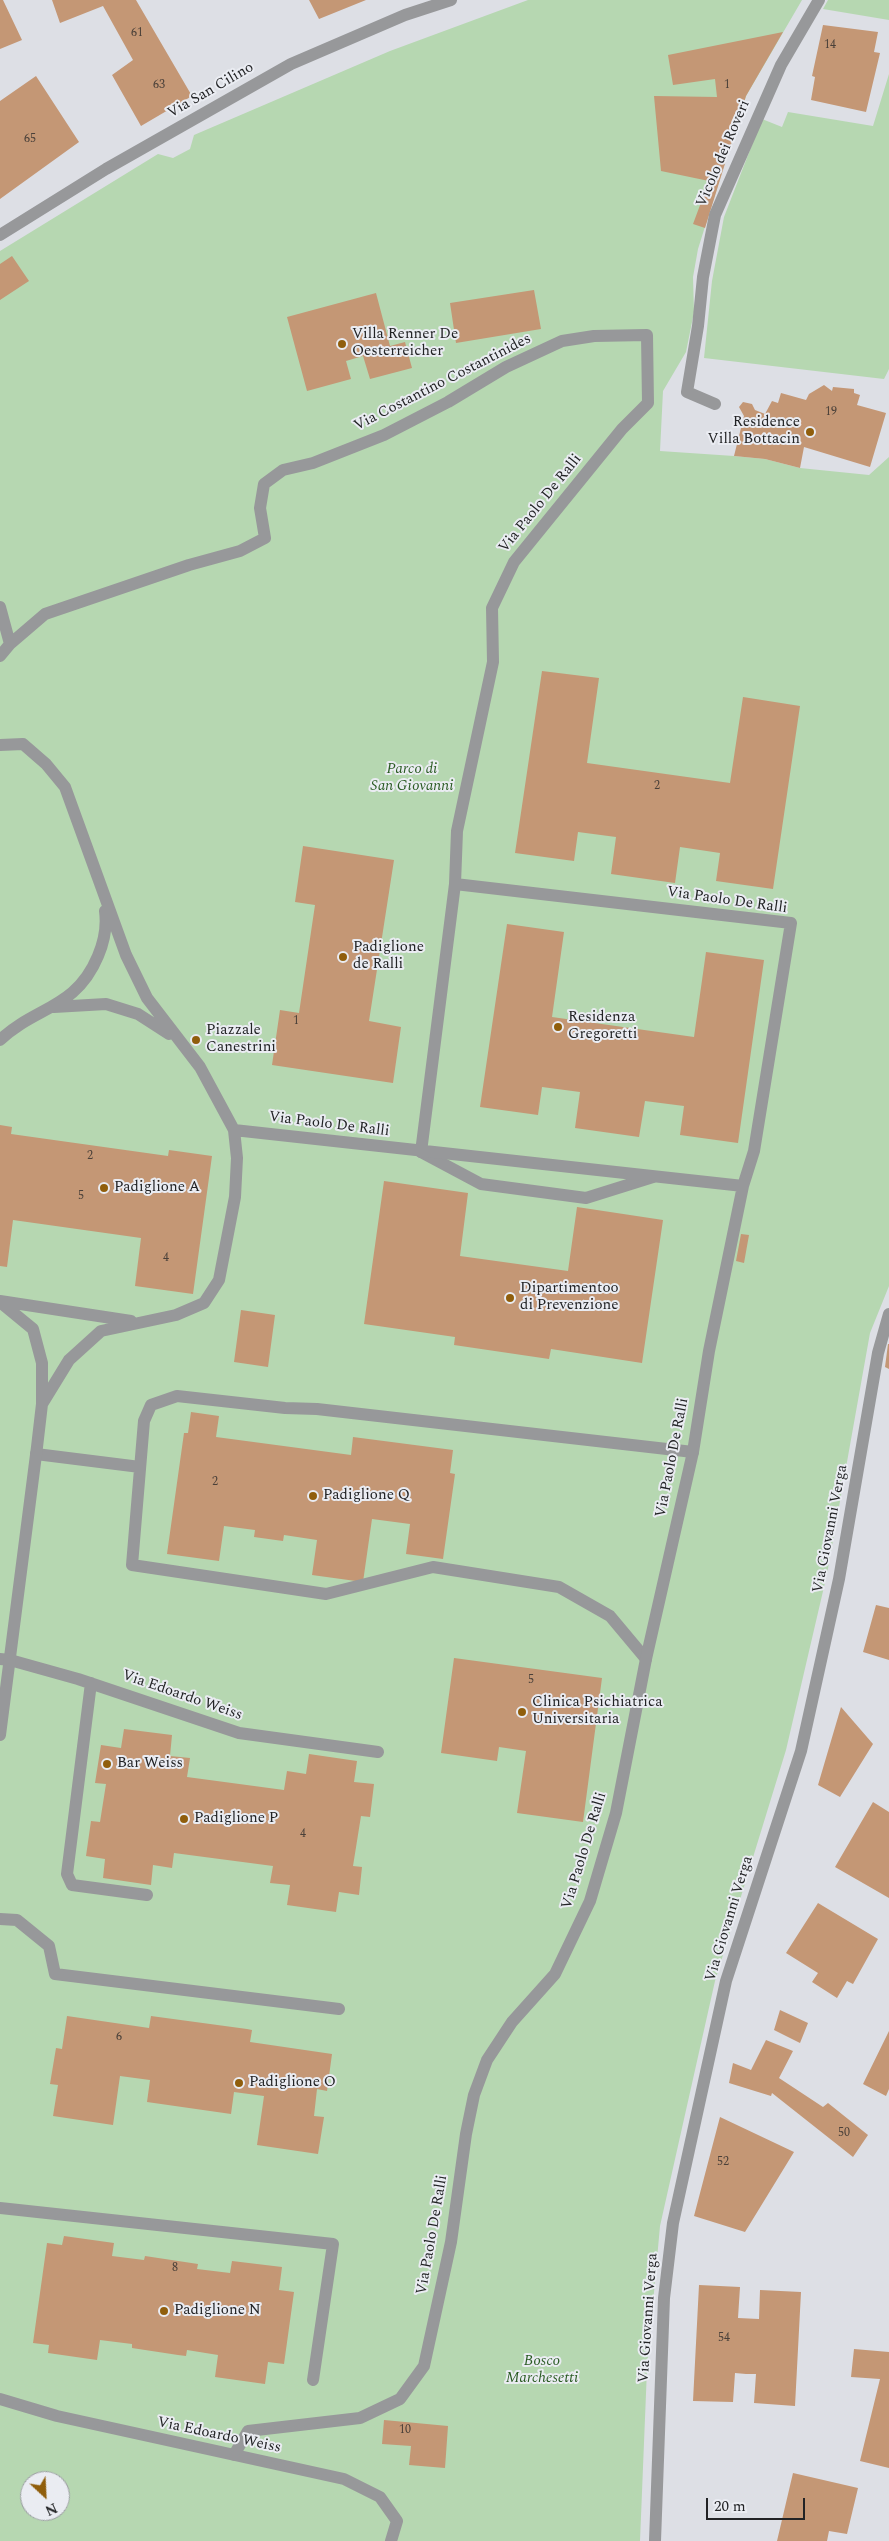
<!DOCTYPE html>
<style>
body{margin:0}
#map{position:relative;width:889px;height:2541px;overflow:hidden;background:#dddfe5;font-family:Spectral,serif}
canvas{display:block}
.north{position:absolute;left:20px;top:2471px;width:50px;height:50px;box-sizing:border-box;background:#eaecf2;border:1px solid #9a9ca0;border-radius:50%;rotate:155deg;font-size:14px;font-weight:700;line-height:20px;text-align:center;color:#222325}
.north::after{content:'';display:block;margin:auto;width:18px;height:22px;background:#905e0c;clip-path:polygon(50% 0,100% 100%,50% 72%,0 100%)}
.scale{position:absolute;left:706px;top:2498px;width:99px;height:22px;box-sizing:border-box;border:2px solid #222325;border-top:0;padding-left:6px;font-size:15px;line-height:18px;white-space:nowrap;color:#222325;-webkit-text-stroke:4px #eaecf2;paint-order:stroke}
</style>
<div id="map">
<canvas width="889" height="2541"></canvas>
<div class="north">N</div>
<div class="scale">20 m</div>
</div>
<script>
const c = document.querySelector('canvas').getContext('2d');
c.lineJoin = 'round';
function paint(path, color) { c.fillStyle = color; c.fill(path, 'evenodd'); }
function stroke(path, color, width, dash) { c.strokeStyle = color; c.lineWidth = width; c.lineCap = dash ? 'butt' : 'round'; c.setLineDash(dash || []); c.stroke(path); }
function drawText(font, color, halo, rows, align = 'center') {
  c.font = font + ' Spectral,serif'; c.lineWidth = 4; c.setLineDash([]); c.textBaseline = 'middle'; c.strokeStyle = halo; c.fillStyle = color; for (const [text, x, y, turn = 0] of rows) {
    c.save(); c.translate(x, y); c.rotate((+turn || 0) * Math.PI / 180); c.textAlign = isNaN(turn) ? turn : align; if (halo) c.strokeText(text, 0, 0); c.fillText(text, 0, 0); c.restore();
  }
}
const green = new Path2D(`
 M 528,0 L 802,0 L 746,96 L 698,249 L 693,277 L 694,312 L 686,352 L 663,391 L 660,451 L 734,456 L 765,459 L 800,468 L 869,475 L 889,457 L 889,1286 L 870,1333 L 827,1574 L 786,1750 L 715,1981 L 660,2226 L 647,2369 L 640,2541 L 0,2541 L 0,251 L 158,154 L 173,158 L 190,149 L 194,135 L 390,51 ZM 30,2481 L 60,2481 L 60,2511 L 30,2511 Z
 M 828,0 L 889,0 L 889,20 L 823,9 Z
 M 889,74 L 889,369 L 884,379 L 704,358 L 712,281 L 724,217 L 762,119 L 782,127 L 788,112 L 873,126 Z`);
const building = new Path2D(`
 M 0,0 L 3,0 L 22,40 L 0,49 Z
 M 52,0 L 136,0 L 192,96 L 141,126 L 112,75 L 133,60 L 103,6 L 60,23 Z
 M 309,0 L 366,0 L 319,19 Z
 M 823,25 L 878,32 L 874,52 L 880,53 L 866,112 L 811,100 L 815,77 L 812,76 Z
 M 783,32 L 746,96 L 705,228 L 693,224 L 709,181 L 661,171 L 654,96 L 717,97 L 715,79 L 673,85 L 668,55 Z
 M 36,76 L 79,142 L 0,199 L 0,101 Z
 M 12,256 L 29,281 L 0,300 L 0,264 Z
 M 534,290 L 541,329 L 456,343 L 450,303 Z
 M 376,293 L 390,346 L 405,342 L 412,368 L 370,379 L 363,356 L 346,361 L 351,379 L 307,391 L 287,317 Z
 M 824,385 L 832,391 L 833,387 L 854,389 L 854,393 L 860,395 L 857,405 L 886,413 L 870,467 L 804,447 L 800,468 L 765,459 L 734,456 L 744,416 L 739,407 L 743,402 L 752,404 L 755,410 L 765,414 L 772,401 L 778,403 L 781,393 L 806,400 L 809,394 Z
 M 542,671 L 599,678 L 587,763 L 730,783 L 743,697 L 800,706 L 773,889 L 716,881 L 720,853 L 680,847 L 675,883 L 611,874 L 616,837 L 578,832 L 574,861 L 515,853 Z
 M 303,846 L 394,860 L 369,1021 L 401,1027 L 393,1083 L 272,1065 L 280,1010 L 299,1013 L 315,905 L 295,902 Z
 M 507,924 L 564,932 L 552,1017 L 694,1037 L 706,952 L 764,960 L 738,1143 L 680,1135 L 684,1106 L 645,1101 L 639,1137 L 575,1128 L 580,1092 L 542,1087 L 538,1115 L 480,1107 Z
 M 0,1125 L 12,1127 L 11,1134 L 168,1156 L 169,1150 L 212,1156 L 193,1294 L 135,1286 L 141,1238 L 13,1220 L 7,1267 L 0,1266 Z
 M 384,1181 L 468,1193 L 460,1256 L 568,1271 L 577,1207 L 663,1220 L 642,1363 L 551,1349 L 549,1359 L 454,1345 L 455,1337 L 364,1324 Z
 M 741,1234 L 749,1235 L 744,1263 L 736,1261 Z
 M 241,1310 L 275,1315 L 268,1367 L 234,1362 Z
 M 888,1344 L 889,1344 L 889,1369 L 885,1367 Z
 M 191,1412 L 219,1416 L 216,1437 L 351,1455 L 353,1437 L 453,1450 L 450,1473 L 455,1474 L 443,1559 L 406,1554 L 410,1524 L 372,1519 L 363,1582 L 312,1575 L 317,1540 L 284,1535 L 283,1541 L 254,1537 L 255,1530 L 224,1526 L 219,1561 L 167,1554 L 184,1433 L 188,1433 Z
 M 876,1605 L 889,1608 L 889,1660 L 863,1652 Z
 M 454,1658 L 602,1678 L 583,1822 L 517,1813 L 526,1751 L 499,1747 L 497,1761 L 441,1753 Z
 M 841,1707 L 873,1744 L 840,1797 L 818,1785 Z
 M 124,1729 L 172,1735 L 170,1756 L 190,1758 L 187,1777 L 284,1790 L 287,1771 L 306,1774 L 309,1754 L 357,1761 L 354,1782 L 374,1784 L 370,1817 L 361,1816 L 353,1866 L 362,1867 L 359,1895 L 339,1892 L 336,1912 L 287,1905 L 290,1885 L 270,1883 L 273,1866 L 174,1853 L 172,1868 L 153,1865 L 151,1885 L 103,1878 L 105,1859 L 86,1856 L 91,1821 L 100,1822 L 106,1784 L 95,1783 L 101,1745 L 121,1748 Z
 M 873,1802 L 889,1812 L 889,1898 L 835,1867 Z
 M 818,1903 L 878,1939 L 853,1984 L 847,1981 L 837,1998 L 812,1982 L 818,1973 L 786,1953 Z
 M 780,2010 L 808,2023 L 800,2043 L 774,2030 Z
 M 67,2016 L 149,2028 L 151,2016 L 247,2029 L 252,2030 L 250,2042 L 332,2054 L 327,2091 L 317,2089 L 314,2116 L 324,2117 L 318,2154 L 257,2145 L 264,2096 L 234,2092 L 231,2114 L 147,2102 L 150,2080 L 120,2076 L 113,2125 L 53,2116 L 58,2085 L 50,2084 L 56,2048 L 62,2049 Z
 M 889,2031 L 889,2089 L 886,2096 L 863,2084 Z
 M 766,2040 L 793,2051 L 779,2078 L 823,2107 L 828,2103 L 868,2135 L 853,2157 L 772,2093 L 771,2096 L 729,2083 L 733,2063 L 751,2070 Z
 M 720,2117 L 794,2152 L 745,2232 L 694,2216 Z
 M 64,2236 L 114,2243 L 112,2256 L 144,2260 L 145,2256 L 198,2264 L 197,2269 L 230,2273 L 232,2261 L 282,2267 L 279,2290 L 294,2292 L 284,2364 L 268,2362 L 265,2384 L 215,2377 L 218,2355 L 187,2350 L 186,2356 L 178,2355 L 132,2348 L 132,2344 L 100,2340 L 97,2360 L 48,2353 L 49,2345 L 33,2343 L 47,2243 L 62,2245 Z
 M 699,2285 L 740,2287 L 738,2318 L 759,2319 L 760,2290 L 801,2292 L 795,2406 L 754,2403 L 756,2374 L 746,2374 L 735,2373 L 733,2402 L 693,2401 Z
 M 854,2349 L 889,2352 L 889,2468 L 860,2461 L 880,2379 L 851,2377 Z
 M 384,2420 L 448,2426 L 445,2468 L 409,2465 L 411,2446 L 382,2444 Z
 M 793,2473 L 858,2488 L 847,2534 L 829,2531 L 827,2541 L 777,2541 Z`);
const lane = new Path2D(`
 M 421,1152 L 481,1184 L 586,1198 L 653,1177
 M 36,1454 L 140,1467
 M 0,1659 L 10,1660 L 78,1679 L 239,1733 L 378,1752
 M 646,1659 L 610,1616 L 559,1587 L 433,1567 L 326,1594 L 132,1565 L 144,1421 L 151,1405 L 177,1396 L 285,1408 L 317,1409 L 693,1452
 M 91,1683 L 67,1874 L 72,1885 L 147,1895
 M 0,1919 L 17,1920 L 49,1946 L 55,1974 L 339,2009
 M 0,2208 L 333,2244 L 313,2380`);
const street = new Path2D(`
 M 0,235 L 106,169 L 291,64 L 405,15 L 451,0
 M 715,404 L 687,392 L 698,326 L 703,277 L 715,215 L 781,65 L 819,0
 M 0,607 L 10,644 L 0,656
 M 10,644 L 45,614 L 189,565 L 240,551 L 265,538 L 260,508 L 264,484 L 283,470 L 313,463 L 384,435 L 448,402 L 506,367 L 562,341 L 594,336 L 647,335 L 648,403 L 622,429 L 514,562 L 492,608 L 493,662 L 457,831 L 455,884 L 421,1152
 M 0,745 L 23,744 L 46,764 L 65,787 L 126,955 L 147,998 L 200,1067 L 234,1130 L 237,1158 L 235,1197 L 219,1280 L 204,1303 L 176,1315 L 101,1331 L 69,1360 L 42,1404
 M 54,1007 L 106,1004 L 138,1014 L 169,1034
 M 0,1040 C 36,1006 76,1009 98,956 C 104,942 107,926 105,911
 M 234,1130 L 743,1186
 M 0,1301 L 131,1321
 M 0,1302 L 33,1329 L 42,1363 L 42,1404 L 37,1447 L 0,1735
 M 0,2399 L 57,2416 L 344,2479 L 380,2497 L 397,2521 L 391,2541
 M 234,2455 L 248,2431 L 360,2418 L 400,2399 L 424,2366 L 451,2242 L 466,2134 L 474,2095 L 487,2060 L 512,2022 L 555,1974 L 590,1901 L 616,1813 L 646,1659 L 693,1452 L 709,1351 L 743,1186 L 754,1151 L 791,923 L 455,884
 M 655,2541 L 664,2298 L 673,2223 L 726,1981 L 801,1751 L 839,1579 L 878,1353 L 889,1314`);
const markers = [
 [342,344,5,"#905e0c"],
 [810,432,5,"#905e0c"],
 [343,957,5,"#905e0c"],
 [558,1027,5,"#905e0c"],
 [196,1040,5,"#905e0c"],
 [104,1188,5,"#905e0c"],
 [510,1298,5,"#905e0c"],
 [313,1496,5,"#905e0c"],
 [522,1712,5,"#905e0c"],
 [107,1764,5,"#905e0c"],
 [184,1819,5,"#905e0c"],
 [239,2083,5,"#905e0c"],
 [164,2311,5,"#905e0c"]
];
const numberNames = [
 ["61",137,34],
 ["14",830,46],
 ["63",159,86],
 ["1",727,86],
 ["65",30,140],
 ["19",831,413],
 ["2",657,787],
 ["1",296,1022],
 ["2",90,1157],
 ["5",81,1197],
 ["4",166,1259],
 ["2",215,1483],
 ["5",531,1681],
 ["4",303,1835],
 ["6",119,2038],
 ["50",844,2134],
 ["52",723,2163],
 ["8",175,2269],
 ["54",724,2339],
 ["10",405,2431]
];
const streetNames = [
 ["Via San Cilino",211,91,-30],
 ["Vicolo dei Roveri",724,154,-67],
 ["Via Costantino Costantinides",443,383,-27],
 ["Via Paolo De Ralli",541,504,-51],
 ["Via Paolo De Ralli",727,901,8],
 ["Via Paolo De Ralli",329,1125,7],
 ["Via Paolo De Ralli",673,1458,-79],
 ["Via Giovanni Verga",831,1529,-79],
 ["Via Edoardo Weiss",182,1696,19],
 ["Via Paolo De Ralli",585,1851,-73],
 ["Via Giovanni Verga",730,1919,-73],
 ["Via Paolo De Ralli",433,2235,-80],
 ["Via Giovanni Verga",649,2318,-86],
 ["Via Edoardo Weiss",219,2436,12]
];
const poiNames = [
 ["Villa Renner De",352,335],
 ["Oesterreicher",352,352],
 ["Residence",800,423,"right"],
 ["Villa Bottacin",800,440,"right"],
 ["Padiglione",353,948],
 ["de Ralli",353,965],
 ["Residenza",568,1018],
 ["Gregoretti",568,1035],
 ["Piazzale",206,1031],
 ["Canestrini",206,1048],
 ["Padiglione A",114,1188],
 ["Dipartimentoo",520,1289],
 ["di Prevenzione",520,1306],
 ["Padiglione Q",323,1496],
 ["Clinica Psichiatrica",532,1703],
 ["Universitaria",532,1720],
 ["Bar Weiss",117,1764],
 ["Padiglione P",194,1819],
 ["Padiglione O",249,2083],
 ["Padiglione N",174,2311]
];
const parkNames = [
 ["Parco di",412,770],
 ["San Giovanni",412,787],
 ["Bosco",542,2362],
 ["Marchesetti",542,2379]
];
paint(green, '#b6d7b1');
paint(building, '#c49775');
stroke(lane, '#97989a', 12);
stroke(street, '#97989a', 12);
for (const [x, y, r, color] of markers) { const dot = new Path2D(); dot.arc(x, y, r, 0, 2 * Math.PI); c.fillStyle = color; c.fill(dot); stroke(dot, '#eaecf2', 2); }
drawText('12px', '#4a4039', null, numberNames);
drawText('15px', '#222325', '#eaecf2', streetNames);
drawText('15px', '#222325', '#eaecf2', poiNames, 'left');
drawText('italic 15px', '#2a5b23', '#eaecf2', parkNames);
</script>
